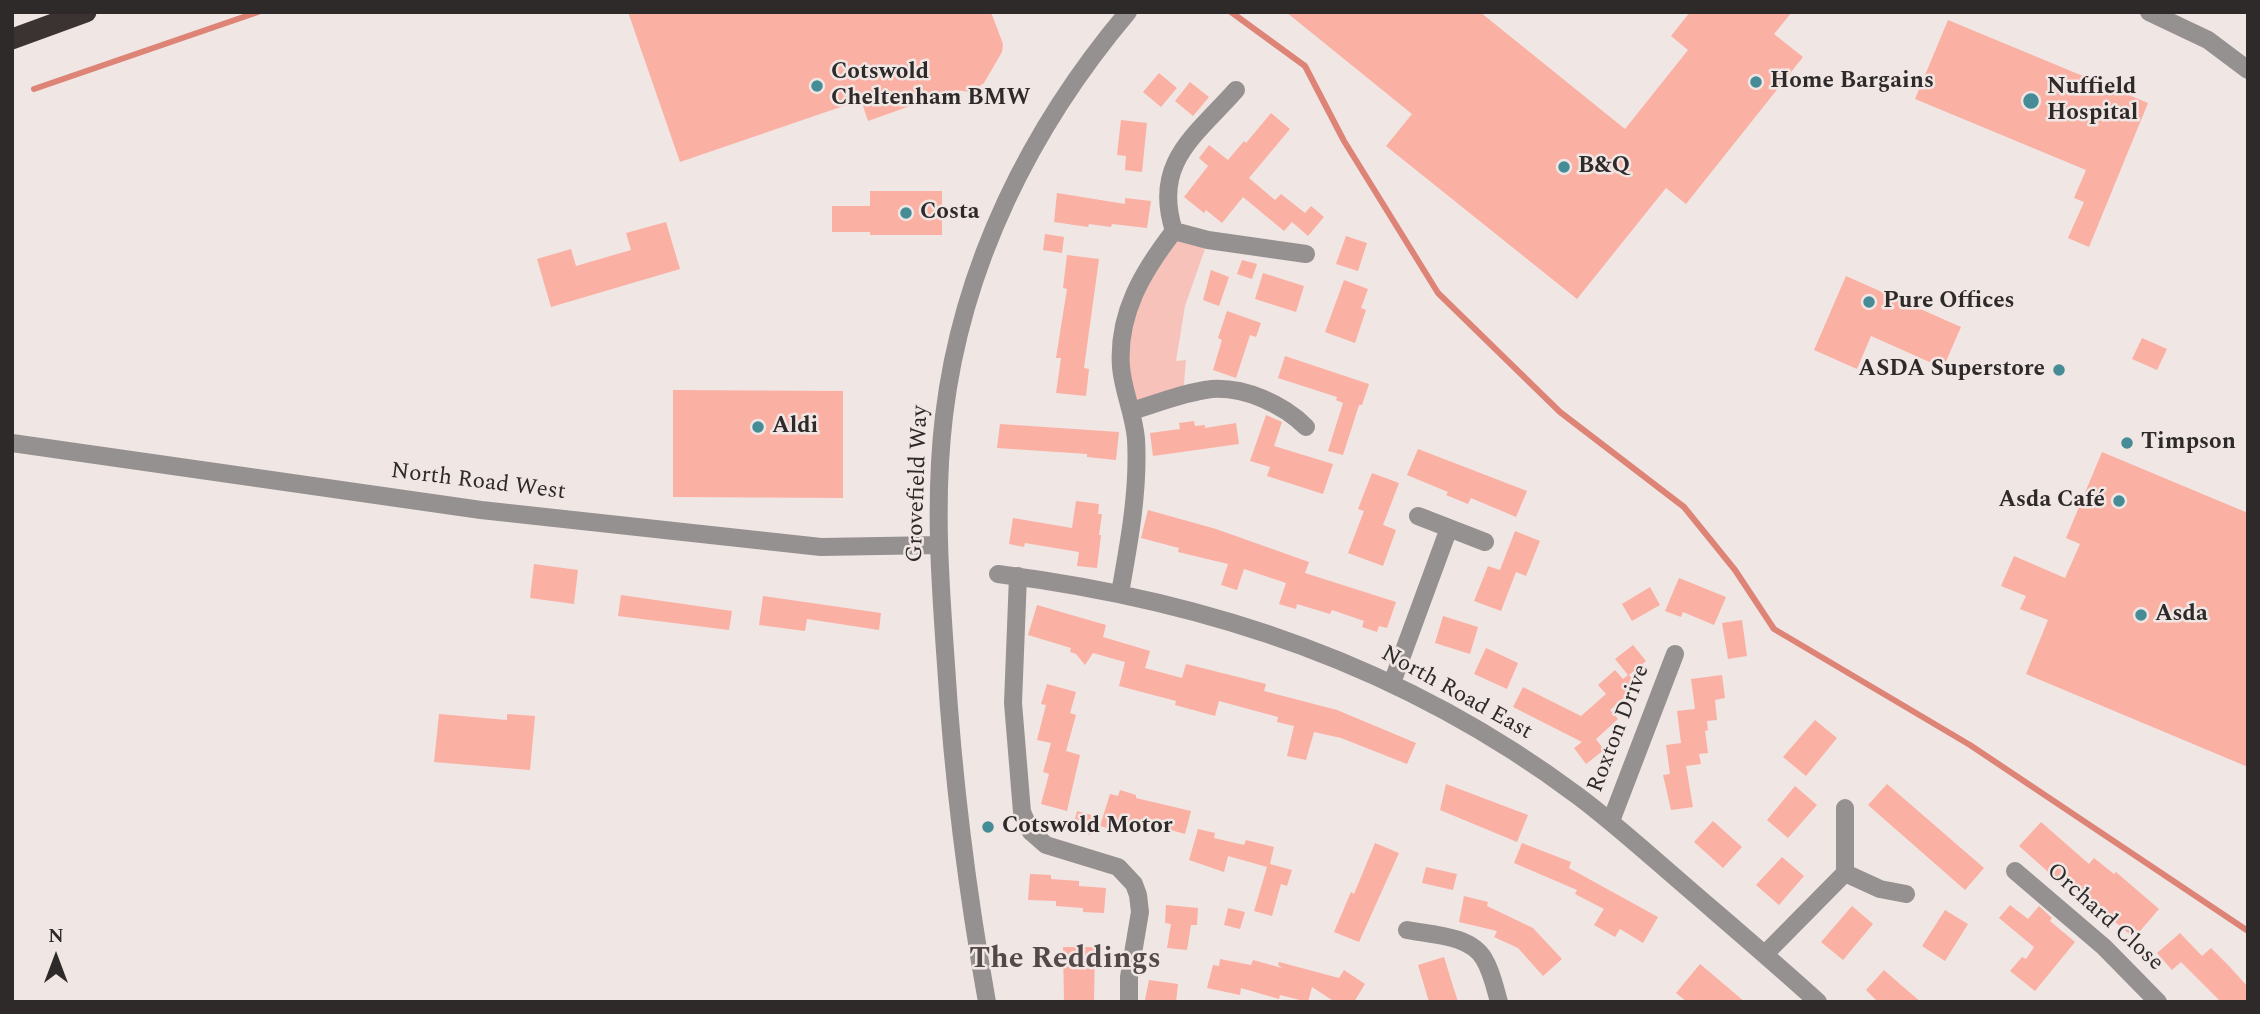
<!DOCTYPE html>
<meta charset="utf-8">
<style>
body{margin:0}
#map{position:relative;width:2260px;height:1014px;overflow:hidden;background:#f0e6e4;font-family:Spectral,serif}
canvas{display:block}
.frame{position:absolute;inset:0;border:14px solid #2e2a2a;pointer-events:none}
.north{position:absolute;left:21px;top:923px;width:70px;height:70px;-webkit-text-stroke:5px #f0e6e4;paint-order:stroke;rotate:0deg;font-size:19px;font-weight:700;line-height:28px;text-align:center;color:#2e2a2a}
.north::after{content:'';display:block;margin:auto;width:24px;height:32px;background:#2e2a2a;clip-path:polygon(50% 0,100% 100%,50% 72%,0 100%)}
</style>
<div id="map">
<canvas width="2260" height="1014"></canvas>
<div class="frame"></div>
<div class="north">N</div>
</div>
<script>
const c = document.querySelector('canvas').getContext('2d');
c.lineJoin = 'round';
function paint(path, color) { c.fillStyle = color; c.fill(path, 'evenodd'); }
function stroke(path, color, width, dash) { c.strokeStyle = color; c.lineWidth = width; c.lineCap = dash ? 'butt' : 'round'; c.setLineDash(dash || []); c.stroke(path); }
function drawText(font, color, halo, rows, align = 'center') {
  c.font = font + ' Spectral,serif'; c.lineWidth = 5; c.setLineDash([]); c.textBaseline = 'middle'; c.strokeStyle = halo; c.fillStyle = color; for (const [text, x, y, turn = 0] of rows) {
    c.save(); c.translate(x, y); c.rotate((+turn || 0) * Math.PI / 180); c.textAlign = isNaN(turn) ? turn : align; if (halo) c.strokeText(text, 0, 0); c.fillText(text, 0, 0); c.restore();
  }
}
const green = new Path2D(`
 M 1174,231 L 1208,240 L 1185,306 L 1176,361 L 1186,360 L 1183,395 L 1132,411 L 1121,342 Z`);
const stream = new Path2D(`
 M 1231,12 L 1305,66 L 1344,141 L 1438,293 L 1560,412 L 1684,507 L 1735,570 L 1774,629 L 1970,745 L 2248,931
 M 34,89 L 258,12`);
const building = new Path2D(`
 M 628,12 L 991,12 L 1003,44 L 1002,52 L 984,83 L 971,92 L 955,90 L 868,121 L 861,100 L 680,162 Z
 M 1286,12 L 1480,12 L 1625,129 L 1688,50 L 1671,36 L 1690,12 L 1792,12 L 1774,34 L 1803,57 L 1686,204 L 1666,188 L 1577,299 L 1386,146 L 1412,114 Z
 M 1948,20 L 2148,103 L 2089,247 L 2068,238 L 2084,202 L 2074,198 L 2086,170 L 1915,99 Z
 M 1159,73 L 1177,88 L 1161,107 L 1143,92 Z
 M 1190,82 L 1209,97 L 1193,116 L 1175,101 Z
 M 1271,113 L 1290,129 L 1249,178 L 1275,200 L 1281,194 L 1305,213 L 1311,206 L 1324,217 L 1308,236 L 1292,222 L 1284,231 L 1243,197 L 1222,223 L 1206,210 L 1204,213 L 1184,197 L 1208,166 L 1199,158 L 1209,145 L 1228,160 L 1244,141 L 1246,143 Z
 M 1121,120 L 1147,123 L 1142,172 L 1125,170 L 1126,156 L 1117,155 Z
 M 870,191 L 942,191 L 942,235 L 870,235 L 870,232 L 832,232 L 832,206 L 870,206 Z
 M 1057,193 L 1125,204 L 1125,198 L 1151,201 L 1147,228 L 1112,224 L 1111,227 L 1089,224 L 1088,227 L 1054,222 Z
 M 666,222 L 680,269 L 551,307 L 537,259 L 571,249 L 576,266 L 631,250 L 626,233 Z
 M 1045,234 L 1064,237 L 1062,253 L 1043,250 Z
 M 1346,236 L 1367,243 L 1358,271 L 1336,264 Z
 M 1067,255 L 1099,259 L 1084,368 L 1089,369 L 1086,396 L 1056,393 L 1061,358 L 1056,358 L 1067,289 L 1063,288 Z
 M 1242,260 L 1257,264 L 1252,279 L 1237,274 Z
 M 1211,270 L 1229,277 L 1219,306 L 1203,300 Z
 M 1263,273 L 1304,286 L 1296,312 L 1255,299 Z
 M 1846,276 L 1961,327 L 1943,368 L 1871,336 L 1857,369 L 1814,350 Z
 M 1344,280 L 1368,289 L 1361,308 L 1366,310 L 1355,343 L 1325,332 Z
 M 1227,311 L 1261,323 L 1256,337 L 1250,335 L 1236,378 L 1213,370 L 1222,340 L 1218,338 Z
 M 2142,338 L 2167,349 L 2157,370 L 2132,359 Z
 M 1285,356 L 1369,384 L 1362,405 L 1359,405 L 1343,455 L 1328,451 L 1343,403 L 1336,400 L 1337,397 L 1278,378 Z
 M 673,390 L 843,391 L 843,498 L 673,497 Z
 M 1266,415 L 1282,422 L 1274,446 L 1333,464 L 1323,494 L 1267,476 L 1270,467 L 1250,461 Z
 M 1194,421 L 1195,426 L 1205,425 L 1205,428 L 1236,423 L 1239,444 L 1153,456 L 1150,433 L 1180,429 L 1179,423 Z
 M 1000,424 L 1119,432 L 1116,460 L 1087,457 L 1087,454 L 997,448 Z
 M 1418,449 L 1527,491 L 1516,517 L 1471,498 L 1468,504 L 1446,495 L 1448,492 L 1407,475 Z
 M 2102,452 L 2248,513 L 2248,767 L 2026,674 L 2048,620 L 2020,609 L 2026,596 L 2001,586 L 2014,556 L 2065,578 L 2080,544 L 2066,538 Z
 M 1372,473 L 1399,483 L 1383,525 L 1396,530 L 1383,566 L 1348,553 L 1364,511 L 1358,509 Z
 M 1076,501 L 1099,504 L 1098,514 L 1102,514 L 1099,535 L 1101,535 L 1097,568 L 1077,566 L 1079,552 L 1025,543 L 1024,547 L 1009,544 L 1013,518 L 1072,528 Z
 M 1148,510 L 1216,529 L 1309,562 L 1305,573 L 1396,602 L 1387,628 L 1379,626 L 1377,632 L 1362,627 L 1364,621 L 1332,610 L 1330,614 L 1297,604 L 1296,609 L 1279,604 L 1286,583 L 1244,569 L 1237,590 L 1221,585 L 1228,564 L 1178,552 L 1179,548 L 1141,538 Z
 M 1515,531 L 1540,541 L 1526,576 L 1516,572 L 1501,611 L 1474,601 L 1488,566 L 1500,570 Z
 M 534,564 L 578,570 L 574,604 L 530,598 Z
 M 1679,578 L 1726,597 L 1714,625 L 1683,612 L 1681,617 L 1665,611 Z
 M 1650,587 L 1660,605 L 1632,621 L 1622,604 Z
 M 621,595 L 732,611 L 729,630 L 618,616 Z
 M 763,596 L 881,613 L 879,630 L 807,619 L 805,631 L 759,625 Z
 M 1037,605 L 1106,625 L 1103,637 L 1150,651 L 1145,668 L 1182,678 L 1186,664 L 1266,684 L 1264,691 L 1337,710 L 1416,743 L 1407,764 L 1341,738 L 1314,732 L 1306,760 L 1287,756 L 1294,726 L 1277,722 L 1278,717 L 1219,701 L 1215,716 L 1175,705 L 1176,701 L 1119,686 L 1125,662 L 1093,653 L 1085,665 L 1076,654 L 1070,652 L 1071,648 L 1028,635 Z
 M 1443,616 L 1478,627 L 1470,654 L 1435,643 Z
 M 1742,620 L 1747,656 L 1728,659 L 1722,623 Z
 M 1633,645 L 1646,661 L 1629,675 L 1638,685 L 1610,710 L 1618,719 L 1596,739 L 1604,750 L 1586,764 L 1574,748 L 1582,742 L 1513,707 L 1523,687 L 1581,716 L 1606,694 L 1598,685 L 1615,670 L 1623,679 L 1628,675 L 1615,659 Z
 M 1486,648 L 1518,663 L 1507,689 L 1474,674 Z
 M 1722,675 L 1725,698 L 1715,700 L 1717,720 L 1707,721 L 1708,730 L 1705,731 L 1708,753 L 1699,754 L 1701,764 L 1686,766 L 1693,807 L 1671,810 L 1663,775 L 1670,774 L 1666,745 L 1681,743 L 1677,711 L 1695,709 L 1691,679 Z
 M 1047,684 L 1076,692 L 1070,713 L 1076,715 L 1066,751 L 1080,755 L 1067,811 L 1041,804 L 1049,774 L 1043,772 L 1051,743 L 1037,740 L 1046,705 L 1041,704 Z
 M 439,714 L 507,720 L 507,714 L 535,716 L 530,770 L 434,762 Z
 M 1815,720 L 1837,738 L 1806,776 L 1783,757 Z
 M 1446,784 L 1528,815 L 1517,842 L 1440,810 Z
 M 1887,784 L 1984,868 L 1965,890 L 1868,805 Z
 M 1795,786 L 1817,805 L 1788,838 L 1767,820 Z
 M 1120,790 L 1136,795 L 1136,798 L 1191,811 L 1185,834 L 1157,826 L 1156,830 L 1129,822 L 1125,833 L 1100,826 L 1110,794 L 1118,796 Z
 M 1077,811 L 1095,816 L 1090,835 L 1072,830 Z
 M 1713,821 L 1742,847 L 1723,868 L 1694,842 Z
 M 2041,822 L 2089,864 L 2094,858 L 2114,874 L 2116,872 L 2159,909 L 2134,938 L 2069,883 L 2065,887 L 2019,846 Z
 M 1198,829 L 1215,833 L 1214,838 L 1244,845 L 1246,840 L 1274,847 L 1270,864 L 1292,870 L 1287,886 L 1281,884 L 1272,916 L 1254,911 L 1267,867 L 1228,856 L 1224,872 L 1189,860 Z
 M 1375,843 L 1399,853 L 1359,942 L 1334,932 L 1351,892 L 1354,894 Z
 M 1522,843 L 1571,862 L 1569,868 L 1658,917 L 1643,943 L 1620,929 L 1615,937 L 1594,925 L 1604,909 L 1575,894 L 1577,890 L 1514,863 Z
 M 1782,857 L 1804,876 L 1779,905 L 1756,885 Z
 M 1426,867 L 1457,874 L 1453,890 L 1422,883 Z
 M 1030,874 L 1051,875 L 1051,879 L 1079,881 L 1079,886 L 1106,888 L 1104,913 L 1083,912 L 1083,908 L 1056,906 L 1056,901 L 1028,900 Z
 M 1464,896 L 1488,902 L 1487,906 L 1533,928 L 1562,959 L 1543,976 L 1518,948 L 1494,937 L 1497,931 L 1459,922 Z
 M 1166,905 L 1198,908 L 1197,925 L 1191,925 L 1187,950 L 1167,948 L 1171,924 L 1165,923 Z
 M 2010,905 L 2028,919 L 2039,906 L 2052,918 L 2050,921 L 2075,942 L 2035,991 L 2010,971 L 2022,957 L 2026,959 L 2034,947 L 1999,918 Z
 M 1852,906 L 1873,924 L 1843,960 L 1821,942 Z
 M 1228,908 L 1245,912 L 1240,929 L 1224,925 Z
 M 1945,910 L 1968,924 L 1945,961 L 1922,946 Z
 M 2180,933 L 2202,956 L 2211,948 L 2229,966 L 2248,987 L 2248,1002 L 2221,1002 L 2181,962 L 2172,970 L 2157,953 Z
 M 1063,947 L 1095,947 L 1094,1002 L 1064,1002 Z
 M 1444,957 L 1458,1002 L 1429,1002 L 1418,965 Z
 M 1220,959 L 1251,965 L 1253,960 L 1282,968 L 1278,965 L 1279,962 L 1339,978 L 1344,970 L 1365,984 L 1354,1002 L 1335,1002 L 1312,987 L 1308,1002 L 1280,995 L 1279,999 L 1241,988 L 1240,995 L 1207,988 L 1213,965 L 1219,966 Z
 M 1700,964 L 1719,980 L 1745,1002 L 1687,1002 L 1676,993 Z
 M 1884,970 L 1901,985 L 1921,1002 L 1878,1002 L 1866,990 Z
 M 1149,980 L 1178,984 L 1176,1002 L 1145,1000 Z`);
const minor = new Path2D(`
 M 2149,12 L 2208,40 L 2248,70
 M 1174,231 C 1152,163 1195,136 1236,90
 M 1174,231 L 1208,240 L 1306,254
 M 1132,411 C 1158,403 1185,392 1212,389 C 1245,387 1283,404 1306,427
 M 12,443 L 481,510 L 821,547 L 939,545
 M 1418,516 L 1485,542
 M 998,574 C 1211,601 1404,666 1578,796 C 1614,823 1648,854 1683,884 C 1728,923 1774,962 1818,1002
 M 1018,576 L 1013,703 L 1022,812 L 1031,832 L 1046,845 L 1118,867 L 1134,884 L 1138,895 L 1140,912 L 1129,977 L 1129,1002
 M 1120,593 C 1129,543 1139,490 1136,439 C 1134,414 1123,391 1121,367 C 1117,314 1143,271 1174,231
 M 1392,683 L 1449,528
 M 1611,821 L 1675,654
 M 2015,871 L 2104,947 L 2158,1002
 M 1845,873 L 1880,889 L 1906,894
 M 1407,930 C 1432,935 1470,935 1484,959 C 1492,972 1495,988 1499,1002
 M 1765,954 L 1845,873 L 1845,808
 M 987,1002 C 967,891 953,778 946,665 C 940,582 934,499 944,416 C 962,265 1031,127 1128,12`);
const highway = new Path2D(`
 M 12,39 L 86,12`);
const markers = [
 [1756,82,7,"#468c97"],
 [817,86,7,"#468c97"],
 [2031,101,9,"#468c97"],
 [1564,167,7,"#468c97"],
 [906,213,7,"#468c97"],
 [1869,302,7,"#468c97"],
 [2059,370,7,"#468c97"],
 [758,427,7,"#468c97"],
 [2127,443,7,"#468c97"],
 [2119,501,7,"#468c97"],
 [2141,615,7,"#468c97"],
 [988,827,7,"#468c97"]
];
const poiNames = [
 ["Cotswold",831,73],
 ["Cheltenham BMW",831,99],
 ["Home Bargains",1770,82],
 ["Nuffield",2047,88],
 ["Hospital",2047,114],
 ["B&Q",1578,167],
 ["Costa",920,213],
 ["Pure Offices",1883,302],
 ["ASDA Superstore",2045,370,"right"],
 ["Aldi",772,427],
 ["Timpson",2141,443],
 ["Asda Café",2105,501,"right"],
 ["Asda",2155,615],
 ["Cotswold Motor",1002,827]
];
const streetNames = [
 ["North Road West",478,483,7],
 ["Grovefield Way",919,484,-88],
 ["North Road East",1456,694,29],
 ["Roxton Drive",1620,729,-69],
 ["Orchard Close",2104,918,42]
];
const districtNames = [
 ["The Reddings",1065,961]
];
paint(green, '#f6c2b9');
stroke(stream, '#dd8477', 6);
paint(building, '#fbb0a4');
stroke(minor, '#959191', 18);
stroke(highway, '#3b3332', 21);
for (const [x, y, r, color] of markers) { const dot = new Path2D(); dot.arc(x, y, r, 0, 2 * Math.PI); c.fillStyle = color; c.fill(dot); stroke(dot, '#f0e6e4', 2.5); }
drawText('bold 23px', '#2e2a2a', '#f0e6e4', poiNames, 'left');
drawText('23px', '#2e2a2a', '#f0e6e4', streetNames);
drawText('bold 30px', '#524a48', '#f0e6e4', districtNames);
</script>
